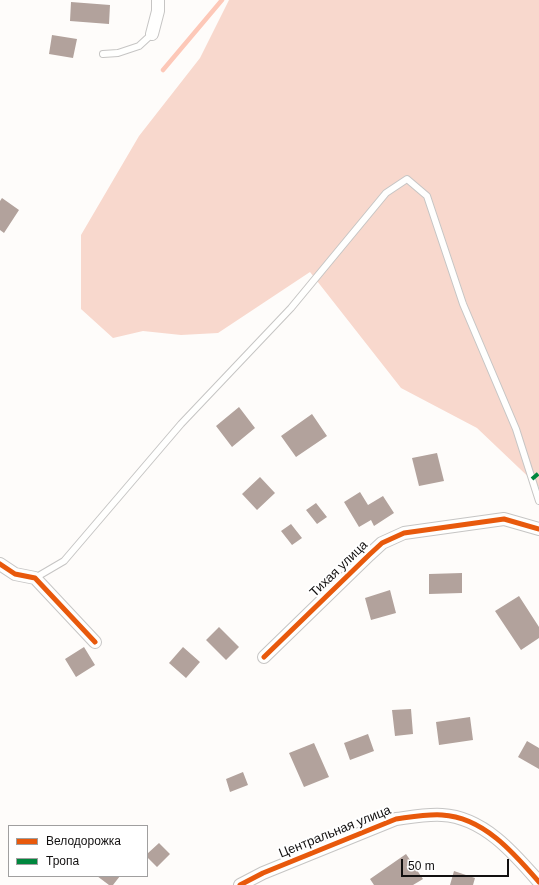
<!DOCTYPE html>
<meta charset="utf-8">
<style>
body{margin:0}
#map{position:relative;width:539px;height:885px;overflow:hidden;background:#fefcfa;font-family:Helvetica,sans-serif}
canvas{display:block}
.legend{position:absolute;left:8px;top:825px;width:140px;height:52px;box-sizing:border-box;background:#fff;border:1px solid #a09f9f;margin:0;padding:5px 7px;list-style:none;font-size:12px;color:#121010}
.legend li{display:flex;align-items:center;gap:8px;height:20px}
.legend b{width:20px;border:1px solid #a09f9f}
.scale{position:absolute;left:401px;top:859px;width:108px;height:18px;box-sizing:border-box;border:2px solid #121010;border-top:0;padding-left:5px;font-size:12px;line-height:14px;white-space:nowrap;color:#121010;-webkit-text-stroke:3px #fff;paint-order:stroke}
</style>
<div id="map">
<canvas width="539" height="885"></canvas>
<ul class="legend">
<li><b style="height:5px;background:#e8590c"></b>Велодорожка</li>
<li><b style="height:5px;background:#00873e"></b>Тропа</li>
</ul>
<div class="scale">50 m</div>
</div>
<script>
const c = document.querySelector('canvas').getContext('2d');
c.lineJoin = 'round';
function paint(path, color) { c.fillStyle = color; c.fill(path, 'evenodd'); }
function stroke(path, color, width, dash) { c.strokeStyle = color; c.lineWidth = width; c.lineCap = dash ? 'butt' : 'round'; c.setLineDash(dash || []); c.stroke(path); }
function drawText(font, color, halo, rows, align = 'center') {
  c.font = font + ' Helvetica,sans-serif'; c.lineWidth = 4; c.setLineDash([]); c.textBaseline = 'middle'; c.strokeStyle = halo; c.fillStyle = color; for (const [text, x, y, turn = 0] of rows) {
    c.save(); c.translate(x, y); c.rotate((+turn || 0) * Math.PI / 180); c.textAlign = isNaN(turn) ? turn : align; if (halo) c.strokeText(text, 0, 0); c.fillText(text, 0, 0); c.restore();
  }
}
const forest = new Path2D(`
 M 229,0 L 539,0 L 539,487 L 477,428 L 401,388 L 310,272 L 218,333 L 181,335 L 143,331 L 113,338 L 81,309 L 81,235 L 139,136 L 200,58 Z`);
const stream = new Path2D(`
 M 163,70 L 222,0`);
const building = new Path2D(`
 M 71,2 L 110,5 L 109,24 L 70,21 Z
 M 52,35 L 77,39 L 73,58 L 49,54 Z
 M 2,198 L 19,210 L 4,233 L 0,230 L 0,201 Z
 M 239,407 L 255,428 L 232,447 L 216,426 Z
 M 312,414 L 327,436 L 296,457 L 281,436 Z
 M 437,453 L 444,481 L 419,486 L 412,458 Z
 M 260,477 L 275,493 L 257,510 L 242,494 Z
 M 360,492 L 368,505 L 383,496 L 394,513 L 374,526 L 371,520 L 359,527 L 344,502 Z
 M 316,503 L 327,517 L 317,524 L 306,510 Z
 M 291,524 L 302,538 L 292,545 L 281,531 Z
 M 462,573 L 462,593 L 429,594 L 429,574 Z
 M 390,590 L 396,613 L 371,620 L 365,598 Z
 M 519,596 L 539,627 L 539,638 L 521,650 L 495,611 Z
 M 219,627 L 239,647 L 226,660 L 206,640 Z
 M 84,647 L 95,665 L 76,677 L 65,659 Z
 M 183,647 L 200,662 L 186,678 L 169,663 Z
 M 411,709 L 413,734 L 395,736 L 392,710 Z
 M 470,717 L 473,740 L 439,745 L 436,722 Z
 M 368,734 L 374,751 L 350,760 L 344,743 Z
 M 527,741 L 539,748 L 539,769 L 518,757 Z
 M 314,743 L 329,777 L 304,787 L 289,753 Z
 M 243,772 L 248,785 L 230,792 L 226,779 Z
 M 159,843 L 170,854 L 157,867 L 147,857 L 147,854 Z
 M 406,854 L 423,879 L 413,885 L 374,885 L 370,879 Z
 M 454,871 L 475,878 L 473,885 L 450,885 Z
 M 97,876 L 120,876 L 113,885 L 109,885 Z`);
const service = new Path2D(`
 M 103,54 L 118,53 L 139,46 L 152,34
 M 35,578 L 64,561 L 181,424 L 291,308 L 386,193 L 407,179 L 427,196 L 463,304 L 516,429 L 539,501`);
const minor = new Path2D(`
 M 152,34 L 158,11 L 158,0
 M 0,564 L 15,574 L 35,578 L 95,642
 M 264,657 L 369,555 L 382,543 L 404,533 L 504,519 L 539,529
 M 240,885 L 263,873 L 396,819 C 411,817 427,814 442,815 C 483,817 514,853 539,882`);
const quiet = new Path2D(`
 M 532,479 L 539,473`);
const cycleway = new Path2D(`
 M 0,564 L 15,574 L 35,578 L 95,642
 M 264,657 L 369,555 L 382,543 L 404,533 L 504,519 L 539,529
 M 240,885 L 263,873 L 396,819 C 411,817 427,814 442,815 C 483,817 514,853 539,882`);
const streetNames = [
 ["Тихая улица",339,569,-44],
 ["Центральная улица",335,832,-22]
];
paint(forest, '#f8d8cd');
stroke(stream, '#fdc8b8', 4.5);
paint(building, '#b2a29c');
stroke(service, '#c6c5c4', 8);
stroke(minor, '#c6c5c4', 14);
stroke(service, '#fffffe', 6);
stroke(minor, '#fffffe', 12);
stroke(quiet, '#00873e', 4, [8, 4]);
stroke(cycleway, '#e8590c', 5);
drawText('13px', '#121010', '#fff', streetNames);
</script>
